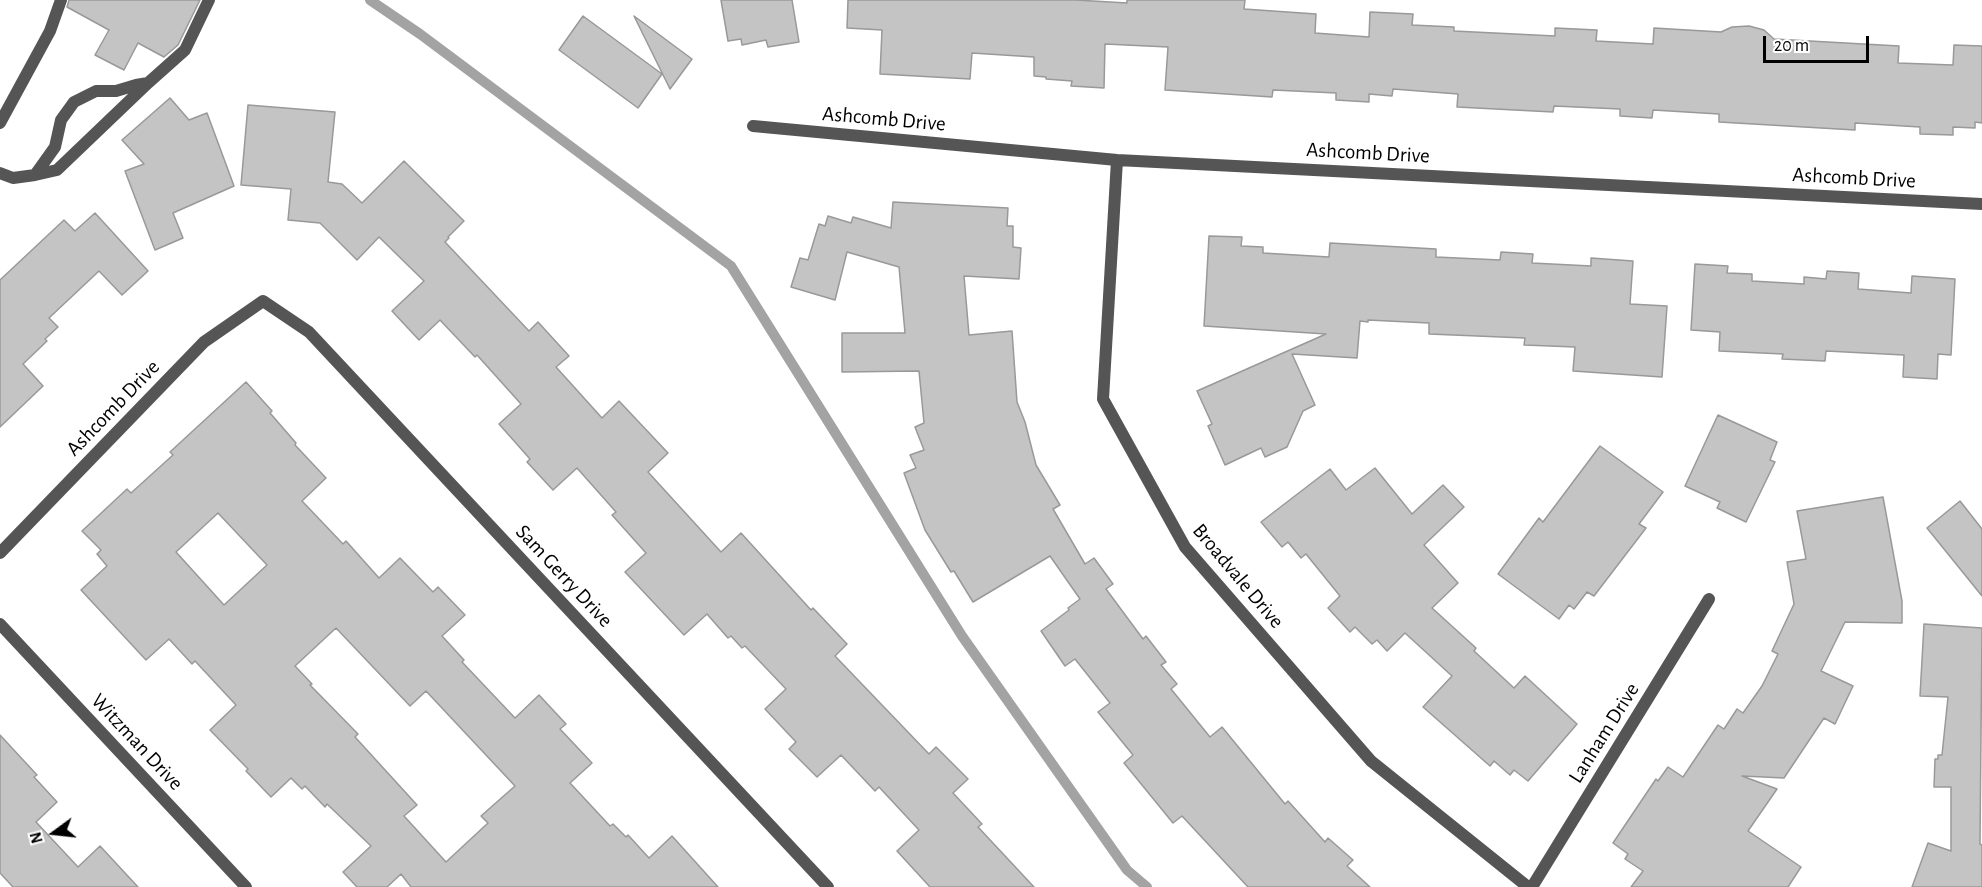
<!DOCTYPE html>
<style>
body{margin:0}
#map{position:relative;width:1982px;height:887px;overflow:hidden;background:#fff;font-family:"Alegreya Sans",sans-serif}
canvas{display:block}
.north{position:absolute;left:24px;top:803px;width:60px;height:60px;-webkit-text-stroke:4px #fff;paint-order:stroke;rotate:255deg;font-size:16px;font-weight:700;line-height:24px;text-align:center;color:#000}
.north::after{content:'';display:block;margin:auto;width:21px;height:27px;background:#000;clip-path:polygon(50% 0,100% 100%,50% 72%,0 100%)}
.scale{position:absolute;left:1763px;top:36px;width:106px;height:27px;box-sizing:border-box;border:3px solid #000;border-top:0;padding-left:8px;font-size:18px;line-height:21px;white-space:nowrap;color:#000;-webkit-text-stroke:4px #fff;paint-order:stroke}
</style>
<div id="map">
<canvas width="1982" height="887"></canvas>
<div class="north">N</div>
<div class="scale">20 m</div>
</div>
<script>
const c = document.querySelector('canvas').getContext('2d');
c.lineJoin = 'round';
function stroke(path, color, width, dash) { c.strokeStyle = color; c.lineWidth = width; c.lineCap = dash ? 'butt' : 'round'; c.setLineDash(dash || []); c.stroke(path); }
function paint(path, color) { c.fillStyle = color; c.fill(path, 'evenodd'); }
function drawText(font, color, halo, rows, align = 'center') {
  c.font = font + ' "Alegreya Sans",sans-serif'; c.lineWidth = 5; c.setLineDash([]); c.textBaseline = 'middle'; c.strokeStyle = halo; c.fillStyle = color; for (const [text, x, y, turn = 0] of rows) {
    c.save(); c.translate(x, y); c.rotate((+turn || 0) * Math.PI / 180); c.textAlign = isNaN(turn) ? turn : align; if (halo) c.strokeText(text, 0, 0); c.fillText(text, 0, 0); c.restore();
  }
}
const stream = new Path2D(`
 M 370,0 L 420,34 L 731,266 L 962,636 L 1127,870 L 1147,887`);
const building = new Path2D(`
 M 69,0 L 200,0 L 178,45 L 164,57 L 138,43 L 124,70 L 95,55 L 109,30 L 67,7 Z
 M 721,0 L 792,0 L 799,42 L 768,47 L 766,40 L 742,45 L 741,39 L 728,41 Z
 M 848,0 L 1076,0 L 1127,3 L 1127,0 L 1245,0 L 1244,9 L 1316,14 L 1315,33 L 1369,37 L 1370,12 L 1413,14 L 1412,25 L 1454,27 L 1454,31 L 1555,36 L 1555,28 L 1597,30 L 1596,41 L 1653,44 L 1654,28 L 1721,32 L 1732,27 L 1749,26 L 1764,30 L 1774,39 L 1899,46 L 1898,63 L 1953,65 L 1954,45 L 1982,46 L 1982,123 L 1975,122 L 1975,128 L 1953,127 L 1953,135 L 1920,134 L 1920,127 L 1855,123 L 1855,130 L 1719,122 L 1719,114 L 1653,110 L 1652,118 L 1620,116 L 1620,109 L 1554,106 L 1553,112 L 1457,107 L 1458,94 L 1393,89 L 1392,96 L 1369,94 L 1369,102 L 1336,100 L 1336,93 L 1273,90 L 1272,97 L 1165,90 L 1168,47 L 1105,44 L 1104,88 L 1071,86 L 1072,81 L 1046,79 L 1046,77 L 1034,76 L 1034,57 L 972,53 L 970,79 L 880,74 L 882,30 L 847,28 Z
 M 583,16 L 662,74 L 638,108 L 559,50 Z
 M 634,16 L 692,59 L 670,89 Z
 M 170,98 L 189,120 L 207,113 L 234,186 L 173,213 L 183,238 L 155,250 L 125,171 L 144,164 L 122,140 Z
 M 248,105 L 335,112 L 328,182 L 342,184 L 362,203 L 404,161 L 464,221 L 448,237 L 449,238 L 445,242 L 529,331 L 538,322 L 569,356 L 556,367 L 602,418 L 619,401 L 668,453 L 648,472 L 721,552 L 741,533 L 811,610 L 813,608 L 847,644 L 835,656 L 929,754 L 936,747 L 968,779 L 953,793 L 982,824 L 978,827 L 1034,887 L 930,887 L 897,851 L 919,830 L 879,787 L 875,791 L 841,755 L 817,777 L 789,749 L 796,742 L 765,709 L 786,689 L 745,646 L 742,648 L 731,636 L 728,638 L 707,614 L 684,635 L 625,572 L 646,553 L 612,515 L 616,512 L 577,468 L 553,490 L 527,462 L 530,459 L 499,424 L 521,404 L 477,355 L 475,357 L 440,320 L 419,340 L 392,311 L 424,281 L 379,237 L 357,260 L 320,223 L 288,220 L 291,189 L 241,185 Z
 M 893,202 L 1008,208 L 1007,226 L 1013,226 L 1013,247 L 1021,248 L 1019,279 L 964,276 L 969,335 L 1012,331 L 1017,402 L 1025,422 L 1036,465 L 1060,505 L 1053,509 L 1085,564 L 1094,558 L 1113,584 L 1106,589 L 1143,639 L 1146,636 L 1166,662 L 1161,665 L 1177,684 L 1171,689 L 1210,737 L 1222,727 L 1285,804 L 1288,801 L 1325,842 L 1328,838 L 1353,860 L 1347,866 L 1370,887 L 1248,887 L 1182,816 L 1173,823 L 1124,763 L 1133,755 L 1098,712 L 1110,703 L 1075,659 L 1065,666 L 1041,631 L 1069,610 L 1068,608 L 1080,599 L 1050,556 L 973,602 L 954,571 L 951,572 L 925,530 L 904,473 L 916,468 L 910,455 L 924,450 L 915,427 L 924,423 L 919,371 L 842,372 L 842,333 L 905,333 L 899,267 L 847,252 L 835,300 L 791,287 L 800,258 L 808,260 L 819,224 L 825,226 L 828,216 L 851,223 L 853,217 L 891,228 Z
 M 95,213 L 148,271 L 122,295 L 99,271 L 49,318 L 58,327 L 45,339 L 47,341 L 23,364 L 43,386 L 0,427 L 0,280 L 64,220 L 75,231 Z
 M 1209,236 L 1242,237 L 1241,246 L 1263,247 L 1263,253 L 1329,257 L 1330,243 L 1436,249 L 1436,257 L 1500,260 L 1501,252 L 1533,254 L 1532,263 L 1591,266 L 1591,258 L 1633,261 L 1630,304 L 1667,306 L 1662,377 L 1573,371 L 1575,347 L 1524,345 L 1525,338 L 1429,334 L 1429,323 L 1368,320 L 1368,322 L 1360,321 L 1357,358 L 1292,354 L 1315,405 L 1303,411 L 1287,447 L 1265,457 L 1261,448 L 1225,465 L 1208,426 L 1212,424 L 1197,391 L 1326,334 L 1204,326 Z
 M 1695,264 L 1728,266 L 1727,273 L 1752,274 L 1752,281 L 1804,284 L 1804,277 L 1826,279 L 1827,271 L 1859,273 L 1858,289 L 1911,293 L 1912,276 L 1955,279 L 1951,355 L 1938,354 L 1937,379 L 1903,377 L 1904,355 L 1826,351 L 1825,361 L 1782,359 L 1783,354 L 1719,351 L 1720,332 L 1691,330 Z
 M 246,382 L 272,411 L 270,413 L 296,443 L 295,445 L 326,478 L 302,501 L 343,544 L 346,541 L 379,578 L 400,558 L 433,592 L 438,587 L 465,615 L 442,636 L 464,660 L 462,662 L 515,718 L 539,695 L 566,724 L 560,729 L 592,763 L 570,783 L 610,826 L 613,824 L 626,837 L 628,835 L 649,858 L 672,836 L 718,887 L 411,887 L 401,874 L 387,887 L 357,887 L 343,872 L 371,846 L 327,804 L 325,807 L 305,786 L 302,789 L 291,778 L 271,797 L 246,771 L 248,769 L 210,730 L 236,705 L 195,661 L 192,664 L 169,639 L 146,660 L 81,590 L 107,566 L 97,554 L 101,550 L 82,531 L 127,489 L 131,493 L 173,455 L 170,452 ZM 218,513 L 267,565 L 224,605 L 176,552 ZM 336,628 L 410,706 L 426,691 L 515,786 L 481,816 L 488,823 L 446,862 L 404,816 L 417,805 L 355,737 L 358,734 L 310,685 L 312,684 L 295,666 Z
 M 1718,415 L 1777,442 L 1770,460 L 1775,462 L 1746,522 L 1717,508 L 1720,502 L 1685,486 Z
 M 1600,446 L 1663,492 L 1639,524 L 1646,528 L 1594,596 L 1587,592 L 1574,609 L 1569,605 L 1559,619 L 1498,574 L 1539,518 L 1543,522 Z
 M 1375,468 L 1412,514 L 1443,485 L 1464,507 L 1424,545 L 1458,583 L 1432,608 L 1476,648 L 1474,651 L 1514,688 L 1525,676 L 1577,724 L 1528,781 L 1514,770 L 1510,775 L 1494,761 L 1490,766 L 1423,707 L 1452,676 L 1405,633 L 1387,651 L 1377,640 L 1372,644 L 1355,627 L 1350,632 L 1328,608 L 1340,596 L 1306,554 L 1301,558 L 1288,542 L 1282,547 L 1261,522 L 1330,469 L 1346,490 Z
 M 1883,497 L 1902,601 L 1902,623 L 1845,622 L 1821,671 L 1853,686 L 1835,724 L 1824,718 L 1784,778 L 1742,776 L 1777,789 L 1748,831 L 1801,867 L 1788,887 L 1631,887 L 1643,871 L 1625,859 L 1628,854 L 1613,843 L 1656,779 L 1658,781 L 1668,767 L 1683,777 L 1718,725 L 1724,729 L 1737,709 L 1743,713 L 1762,686 L 1778,654 L 1772,651 L 1794,604 L 1787,562 L 1806,559 L 1797,511 Z
 M 1960,501 L 1982,529 L 1982,596 L 1927,528 Z
 M 1924,624 L 1982,628 L 1980,844 L 1982,845 L 1982,887 L 1912,887 L 1928,843 L 1951,851 L 1951,787 L 1934,787 L 1935,759 L 1938,759 L 1938,755 L 1942,755 L 1948,697 L 1920,696 Z
 M 0,735 L 37,775 L 34,777 L 57,802 L 36,822 L 78,867 L 100,846 L 138,887 L 13,887 L 0,873 Z`);
const lane = new Path2D(`
 M 0,123 L 50,31 L 61,0
 M 0,173 L 13,178 L 35,175 L 55,147 L 61,120 L 74,102 L 96,91 L 116,91 L 136,85 L 148,83 L 185,50 L 209,0
 M 35,175 L 57,170 L 148,83`);
const street = new Path2D(`
 M 753,126 L 1117,160 L 1982,204
 M 1117,160 L 1103,399 L 1185,547 L 1371,761 L 1528,887
 M 0,553 L 204,342 L 263,301 L 309,332 L 828,887
 M 0,624 L 246,887
 M 1532,887 L 1709,599`);
const streetNames = [
 ["Ashcomb Drive",884,119,5],
 ["Ashcomb Drive",1368,153,3],
 ["Ashcomb Drive",1854,178,3],
 ["Ashcomb Drive",113,408,-46],
 ["Sam Gerry Drive",564,576,47],
 ["Broadvale Drive",1238,576,50],
 ["Lanham Drive",1604,733,-58],
 ["Witzman Drive",137,742,47]
];
stroke(stream, '#a3a3a3', 10);
paint(building, '#c4c4c4');
stroke(building, '#999', 1.5);
stroke(lane, '#555', 12);
stroke(street, '#555', 12);
drawText('21px', '#000', '#fff', streetNames);
</script>
